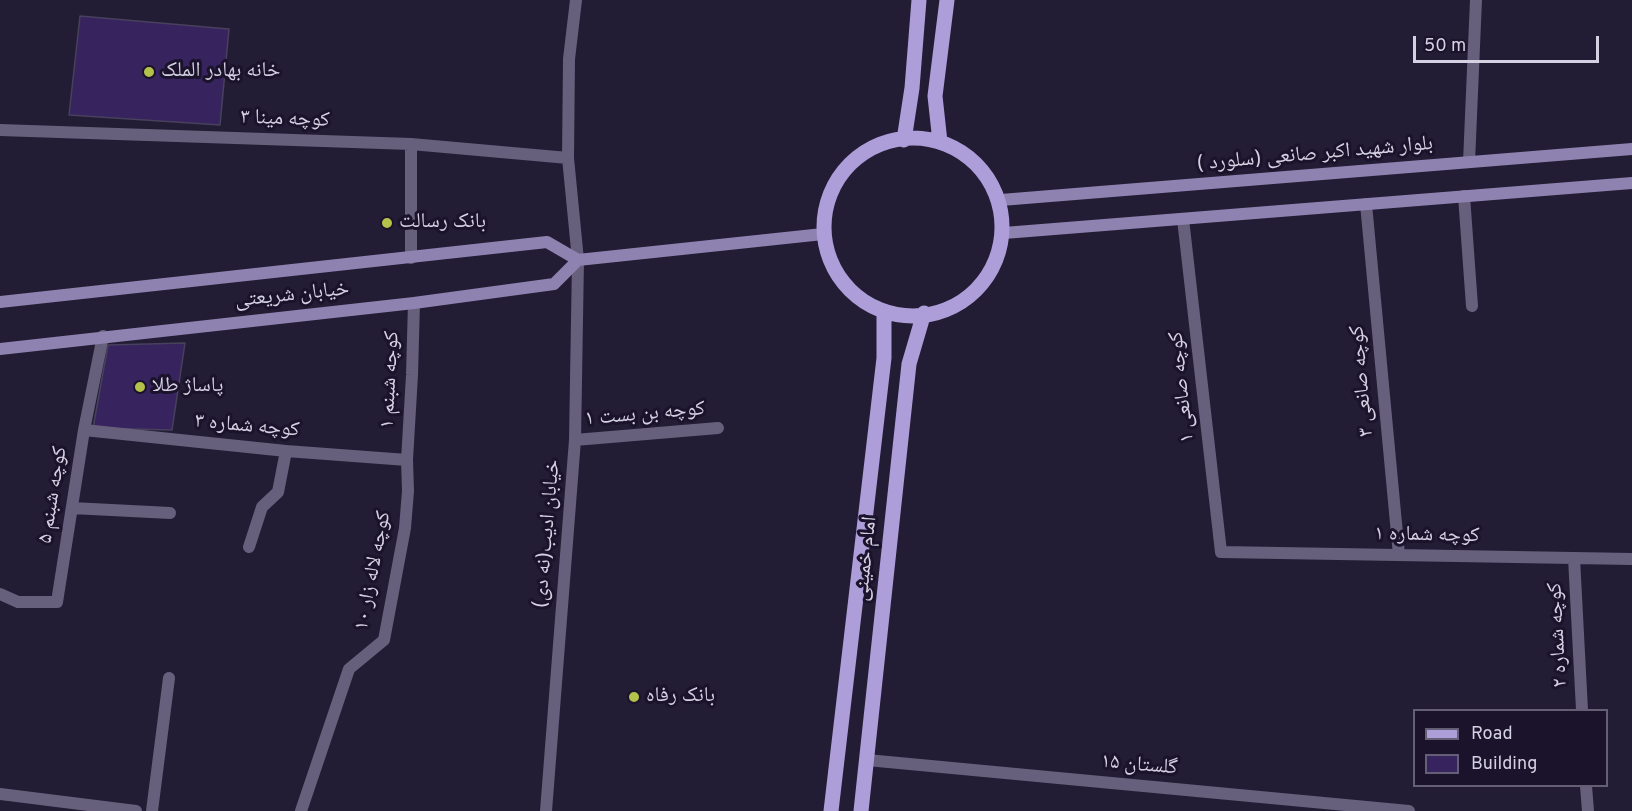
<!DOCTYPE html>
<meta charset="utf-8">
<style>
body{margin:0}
#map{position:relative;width:1632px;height:811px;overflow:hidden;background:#231c35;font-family:Overpass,sans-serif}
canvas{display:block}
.legend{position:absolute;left:1413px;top:709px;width:195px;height:78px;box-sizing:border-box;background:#1a132b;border:2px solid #645f74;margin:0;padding:8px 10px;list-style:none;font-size:18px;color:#d4d1e2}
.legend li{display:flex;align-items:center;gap:12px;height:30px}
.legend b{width:30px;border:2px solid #645f74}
.scale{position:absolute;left:1413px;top:36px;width:186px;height:27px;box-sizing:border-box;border:3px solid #d4d1e2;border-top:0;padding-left:8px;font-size:18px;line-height:21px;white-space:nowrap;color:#d4d1e2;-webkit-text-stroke:4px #1a132b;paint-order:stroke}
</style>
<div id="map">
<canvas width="1632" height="811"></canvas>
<ul class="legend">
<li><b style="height:8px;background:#ad9ed9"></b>Road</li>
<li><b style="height:16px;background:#37235e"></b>Building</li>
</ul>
<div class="scale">50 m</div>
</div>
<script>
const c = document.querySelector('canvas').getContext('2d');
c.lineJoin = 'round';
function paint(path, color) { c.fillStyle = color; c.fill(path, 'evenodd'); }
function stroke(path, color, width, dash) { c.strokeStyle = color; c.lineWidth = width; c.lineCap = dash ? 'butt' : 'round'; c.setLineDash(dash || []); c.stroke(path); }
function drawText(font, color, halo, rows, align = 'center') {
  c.font = font + ' Overpass,"Noto Naskh Arabic",sans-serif'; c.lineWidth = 6; c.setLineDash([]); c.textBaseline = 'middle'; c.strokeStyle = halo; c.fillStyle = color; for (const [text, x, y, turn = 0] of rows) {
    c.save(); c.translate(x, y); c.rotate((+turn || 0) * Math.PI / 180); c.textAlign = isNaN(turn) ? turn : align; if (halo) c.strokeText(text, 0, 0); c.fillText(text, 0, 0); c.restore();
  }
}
const building = new Path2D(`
 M 80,16 L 229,29 L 220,125 L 69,115 Z
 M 185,343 L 172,430 L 93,428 L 108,345 Z`);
const minor = new Path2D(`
 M 0,130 L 411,144 L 568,158
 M 411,144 L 411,258
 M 1469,162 L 1476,0
 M 1464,196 L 1472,306
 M 1366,204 L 1399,555
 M 1183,219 L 1221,552 L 1632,559
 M 84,430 L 286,451 L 407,460
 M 575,440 L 718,428
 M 72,508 L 170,513
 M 249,547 L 262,507 L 278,492 L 286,451
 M 1574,558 L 1582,710
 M 0,594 L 18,602 L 57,602 L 84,430 L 103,336
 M 867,760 L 1409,811
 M 1586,786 L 1588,811
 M 0,794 L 136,811
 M 152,811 L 169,678
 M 301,811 L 349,669 L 384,640 L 405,528 L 408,491 L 407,460 L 412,375 L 414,303
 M 546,811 L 575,440 L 578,260 L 568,158 L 569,59 L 576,0`);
const secondary = new Path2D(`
 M 1001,200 L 1632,149
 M 1004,233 L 1632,183
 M 0,302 L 547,242 L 578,260 L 823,234
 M 0,349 L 414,303 L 554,284 L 578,260`);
const primary = new Path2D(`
 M824 227a89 89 0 1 1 178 0a89 89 0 1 1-178 0Z
 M 904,140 L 912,88 L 919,0
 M 940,142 L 935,96 L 947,0
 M 831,811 L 884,358 L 884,312
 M 861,811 L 909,364 L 924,313`);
const markers = [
 [149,72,6,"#b4c24b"],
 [387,223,6,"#b4c24b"],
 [140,387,6,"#b4c24b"],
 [634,697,6,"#b4c24b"]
];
const poiNames = [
 ["خانه بهادر الملک",161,72],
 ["بانک رسالت",399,223],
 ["پاساژ طلا",152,387],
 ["بانک رفاه",646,697]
];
const streetNames = [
 ["کوچه مینا ۳",285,120,2],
 ["بلوار شهید اکبر صانعی (سلورد )",1315,155,-5],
 ["خیابان شریعتی",292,296,-6],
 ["کوچه شبنم ۱",391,380,-87],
 ["کوچه صانعی ۳",1363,381,-95],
 ["کوچه صانعی ۱",1183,387,-96],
 ["کوچه بن بست ۱",645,415,-5],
 ["کوچه شماره ۳",247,427,5],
 ["کوچه شبنم ۵",54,495,-81],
 ["خیابان ادیب(نه دی)",548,534,-85],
 ["کوچه شماره ۱",1427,536,1],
 ["امام خمینی",867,559,-84],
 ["کوچه لاله زار ۱۰",374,571,-79],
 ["کوچه شماره ۲",1559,635,-93],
 ["گلستان ۱۵",1139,766,5]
];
paint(building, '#37235e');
stroke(building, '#48415d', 1.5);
stroke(minor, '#66607c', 12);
stroke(secondary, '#8e83b0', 12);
stroke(primary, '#ad9ed9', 15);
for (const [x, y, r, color] of markers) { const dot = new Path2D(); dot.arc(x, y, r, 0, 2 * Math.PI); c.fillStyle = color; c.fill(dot); stroke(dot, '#1a132b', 2); }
drawText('21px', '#d4d1e2', '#1a132b', poiNames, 'left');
drawText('21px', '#d4d1e2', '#1a132b', streetNames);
</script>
